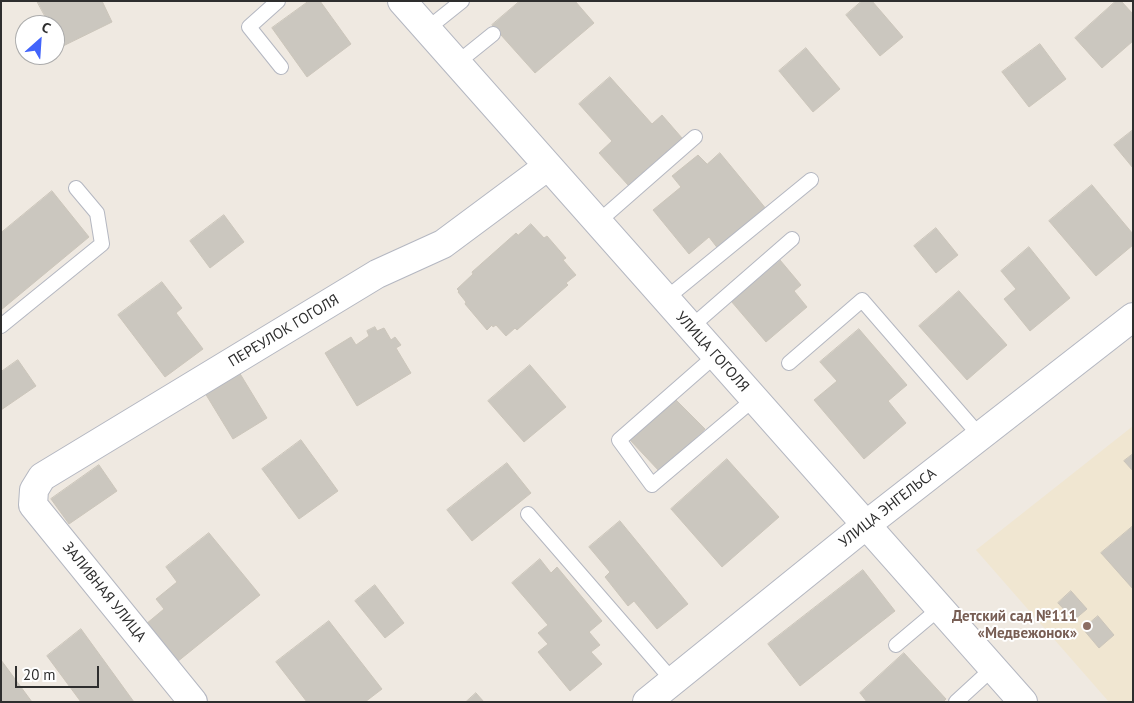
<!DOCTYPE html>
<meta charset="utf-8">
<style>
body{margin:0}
#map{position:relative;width:1134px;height:703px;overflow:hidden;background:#efe9e1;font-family:"PT Sans",sans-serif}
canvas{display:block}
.frame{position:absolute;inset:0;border:2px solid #2e2e2e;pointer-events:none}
.north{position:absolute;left:15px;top:15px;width:50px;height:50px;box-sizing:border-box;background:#fff;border:1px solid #ababab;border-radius:50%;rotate:26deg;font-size:14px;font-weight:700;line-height:20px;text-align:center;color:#2e2e2e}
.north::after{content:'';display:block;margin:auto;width:18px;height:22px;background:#4264fb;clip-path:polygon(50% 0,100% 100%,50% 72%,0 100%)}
.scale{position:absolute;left:15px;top:666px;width:84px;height:22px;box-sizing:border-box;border:2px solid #2e2e2e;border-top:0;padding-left:6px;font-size:15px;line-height:18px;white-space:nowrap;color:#2e2e2e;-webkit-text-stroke:4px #fff;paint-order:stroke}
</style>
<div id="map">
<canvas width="1134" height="703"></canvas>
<div class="frame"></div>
<div class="north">С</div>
<div class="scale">20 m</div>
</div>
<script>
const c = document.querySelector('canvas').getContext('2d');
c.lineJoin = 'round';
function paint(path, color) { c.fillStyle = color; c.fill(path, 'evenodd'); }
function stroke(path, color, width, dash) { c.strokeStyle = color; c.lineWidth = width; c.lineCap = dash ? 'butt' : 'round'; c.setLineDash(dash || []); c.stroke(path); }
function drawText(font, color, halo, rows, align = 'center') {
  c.font = font + ' "PT Sans",sans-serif'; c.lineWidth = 4; c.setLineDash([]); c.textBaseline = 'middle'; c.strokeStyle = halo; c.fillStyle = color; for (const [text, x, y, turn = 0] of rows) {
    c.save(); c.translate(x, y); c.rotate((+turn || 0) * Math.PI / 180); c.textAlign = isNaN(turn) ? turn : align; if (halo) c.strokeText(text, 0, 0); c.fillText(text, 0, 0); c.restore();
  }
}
const education = new Path2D(`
 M 1133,426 L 1133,702 L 1109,702 L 976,550 Z`);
const building = new Path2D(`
 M 37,1 L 102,1 L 112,22 L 61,47 L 55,36 L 55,25 L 50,25 Z
 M 309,1 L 320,1 L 351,44 L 307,77 L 272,28 Z
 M 520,1 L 575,1 L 594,23 L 535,73 L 492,25 Z
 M 862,1 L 872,1 L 903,37 L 880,56 L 846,15 Z
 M 1116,1 L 1121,1 L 1133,14 L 1133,41 L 1102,68 L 1075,38 Z
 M 1040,44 L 1066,79 L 1029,107 L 1002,72 Z
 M 806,48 L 840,89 L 813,112 L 779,71 Z
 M 610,77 L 652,124 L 662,115 L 682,138 L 628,185 L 599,153 L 612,141 L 579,104 Z
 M 1133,130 L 1133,168 L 1114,145 Z
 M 720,153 L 767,210 L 719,250 L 709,237 L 689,254 L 653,210 L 681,187 L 672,176 L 698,155 L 707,164 Z
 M 1092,185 L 1133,234 L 1133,245 L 1096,276 L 1049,221 Z
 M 52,191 L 89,237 L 1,310 L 1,233 Z
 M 224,215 L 244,242 L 210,268 L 190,241 Z
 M 531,224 L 544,238 L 547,236 L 566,258 L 563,260 L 576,275 L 566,283 L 568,285 L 517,330 L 515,328 L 506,336 L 496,325 L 493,327 L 492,325 L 487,330 L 465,304 L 466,302 L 458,292 L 459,291 L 457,289 L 473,274 L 472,272 L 516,233 L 518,235 Z
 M 936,228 L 958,255 L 936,273 L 914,246 Z
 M 1029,247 L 1070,298 L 1030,331 L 1004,299 L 1016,289 L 1001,271 Z
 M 780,260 L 801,285 L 794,291 L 807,307 L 766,342 L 731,301 Z
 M 162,282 L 182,308 L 176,313 L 203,349 L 165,377 L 118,315 Z
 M 959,291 L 1007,345 L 967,380 L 919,326 Z
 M 375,327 L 377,331 L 384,328 L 391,340 L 395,337 L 401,345 L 396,348 L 411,373 L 357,406 L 325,353 L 351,337 L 356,345 L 369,336 L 367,331 Z
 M 859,329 L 907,385 L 888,401 L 906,423 L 864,459 L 814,400 L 837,381 L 820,362 Z
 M 18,360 L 36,386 L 1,410 L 1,372 Z
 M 530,365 L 566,407 L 524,442 L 488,401 Z
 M 239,372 L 267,418 L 233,439 L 205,393 Z
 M 674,398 L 705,429 L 660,472 L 630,440 Z
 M 301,440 L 338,491 L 299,519 L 262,469 Z
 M 1133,454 L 1133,471 L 1124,461 Z
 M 727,459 L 779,517 L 722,567 L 671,509 Z
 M 507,463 L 531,493 L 472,541 L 447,510 Z
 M 99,465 L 117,491 L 69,524 L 51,499 Z
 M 620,521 L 688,604 L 657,629 L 634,601 L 628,606 L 605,577 L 610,572 L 589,547 Z
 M 1133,526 L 1133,589 L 1101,553 Z
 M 209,533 L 260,595 L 177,662 L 146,624 L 164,609 L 156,599 L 177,582 L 166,567 Z
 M 540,559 L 551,573 L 557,567 L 602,621 L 589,632 L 600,645 L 591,652 L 602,664 L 570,691 L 538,652 L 548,644 L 538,633 L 548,625 L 512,583 Z
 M 863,570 L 895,611 L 800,686 L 768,644 Z
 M 375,585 L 404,623 L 385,638 L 355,601 Z
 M 1071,591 L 1087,609 L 1074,620 L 1058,603 Z
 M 1098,616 L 1114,635 L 1099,648 L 1083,629 Z
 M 329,621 L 382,689 L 365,702 L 307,702 L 276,662 Z
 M 81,629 L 134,702 L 81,702 L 47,656 Z
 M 904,653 L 946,699 L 943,702 L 867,702 L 860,693 Z
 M 1,660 L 32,702 L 1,702 Z
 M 476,693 L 484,702 L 466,702 Z`);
const lane = new Path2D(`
 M 278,1 L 249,27 L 281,67
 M 427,29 L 462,1
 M 457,63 L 493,34
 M 598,222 L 695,137
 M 663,301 L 811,180
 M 1,326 L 102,244 L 97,213 L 76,188
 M 691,327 L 792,239
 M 716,355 L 619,440 L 652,485 L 754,399
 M 789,363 L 862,300 L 980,436
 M 528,514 L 673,681
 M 896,645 L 940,608
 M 956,702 L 993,668`);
const street = new Path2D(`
 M 402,1 L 1023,702
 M 193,702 L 33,505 L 34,490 L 42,477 L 377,274 L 443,244 L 548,166
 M 647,702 L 866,525 L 1133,317`);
const markers = [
 [1087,626,5,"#8d6e63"]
];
const streetNames = [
 ["ПЕРЕУЛОК ГОГОЛЯ",284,331,-31],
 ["УЛИЦА ГОГОЛЯ",712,352,48],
 ["УЛИЦА ЭНГЕЛЬСА",888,508,-38],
 ["ЗАЛИВНАЯ УЛИЦА",104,592,51]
];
const educationNames = [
 ["Детский сад №111",1077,617],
 ["«Медвежонок»",1077,634]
];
paint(education, '#f0e6d1');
paint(building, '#cbc7bf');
stroke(building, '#cbc5ba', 1);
stroke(lane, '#b4b7c1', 16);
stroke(street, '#b4b7c1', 30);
stroke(lane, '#fff', 14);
stroke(street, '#fff', 28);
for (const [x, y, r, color] of markers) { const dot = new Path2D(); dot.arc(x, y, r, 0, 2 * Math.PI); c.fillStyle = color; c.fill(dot); stroke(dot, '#fff', 2); }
drawText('15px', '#2e2e2e', '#fff', streetNames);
drawText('bold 15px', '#785e54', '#fff', educationNames, 'right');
</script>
